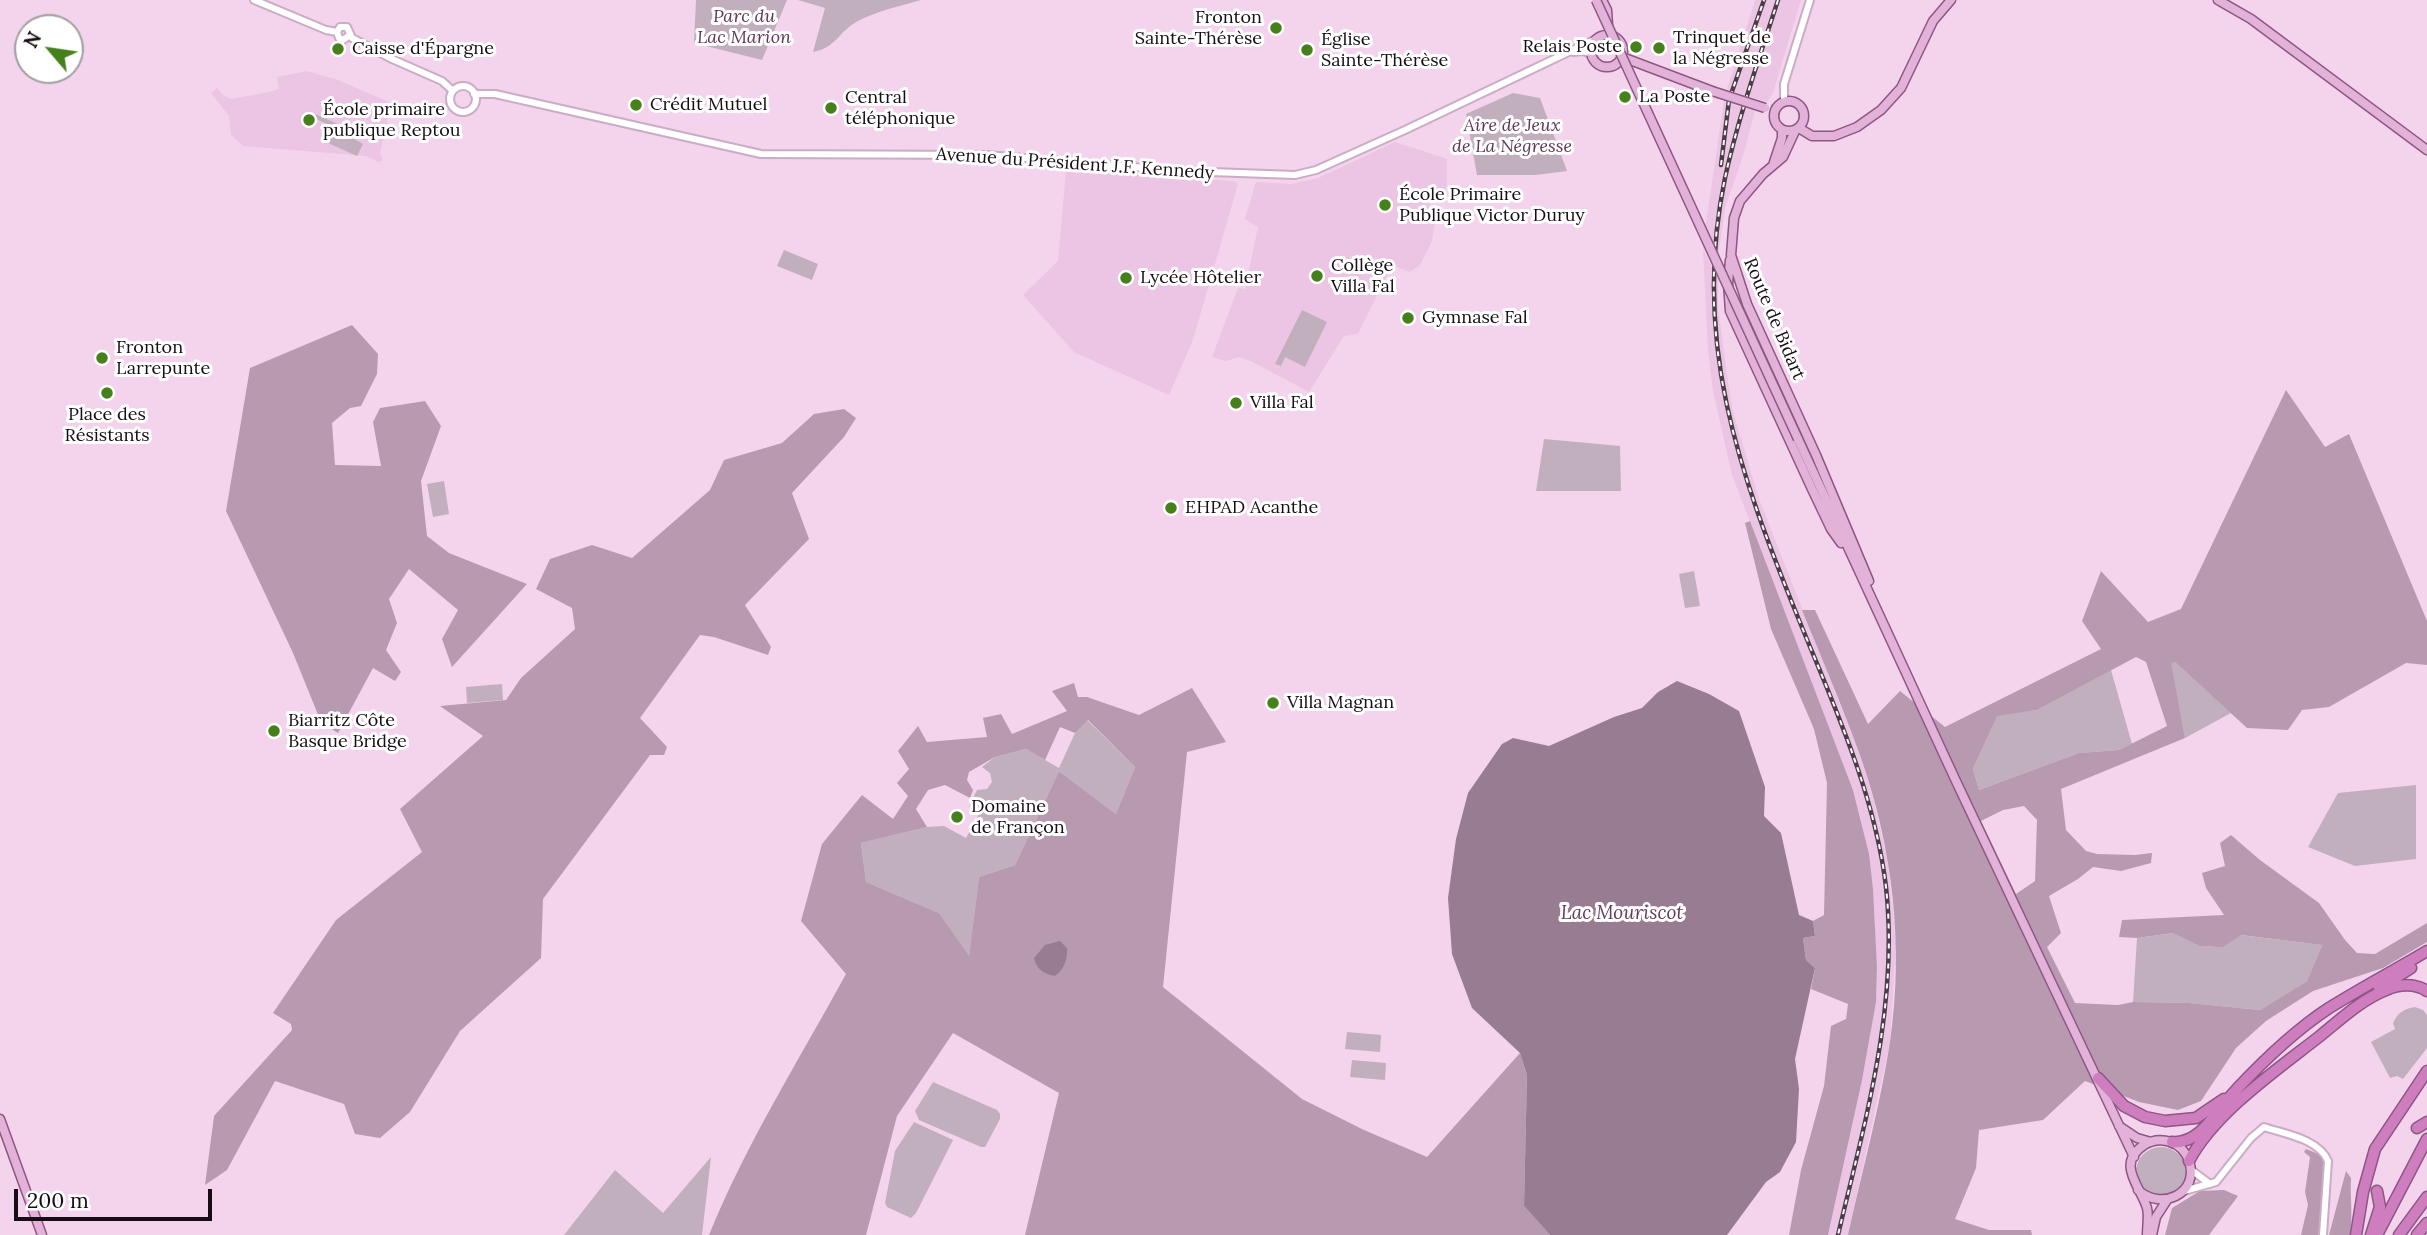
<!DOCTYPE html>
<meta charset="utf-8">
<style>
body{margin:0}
#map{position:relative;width:2427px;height:1235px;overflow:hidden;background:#f3d4ec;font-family:Lora,serif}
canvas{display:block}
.north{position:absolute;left:14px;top:14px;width:70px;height:70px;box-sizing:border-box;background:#fff;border:2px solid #a29ea1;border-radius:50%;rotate:299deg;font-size:19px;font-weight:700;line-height:28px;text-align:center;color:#170d15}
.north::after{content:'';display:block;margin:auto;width:24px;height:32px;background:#45801b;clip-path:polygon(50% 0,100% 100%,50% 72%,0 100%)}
.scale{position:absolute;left:14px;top:1189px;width:198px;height:32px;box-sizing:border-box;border:4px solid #170d15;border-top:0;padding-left:9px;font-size:21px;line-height:24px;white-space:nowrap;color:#170d15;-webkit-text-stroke:5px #fff;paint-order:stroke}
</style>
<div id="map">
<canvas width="2427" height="1235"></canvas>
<div class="north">N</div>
<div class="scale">200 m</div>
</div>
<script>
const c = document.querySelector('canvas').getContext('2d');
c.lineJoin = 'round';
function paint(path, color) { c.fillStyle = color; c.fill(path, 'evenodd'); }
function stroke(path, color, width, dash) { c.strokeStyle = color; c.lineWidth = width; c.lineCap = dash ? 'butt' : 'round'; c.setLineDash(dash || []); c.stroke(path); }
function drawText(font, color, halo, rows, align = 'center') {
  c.font = font + ' Lora,serif'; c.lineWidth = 6; c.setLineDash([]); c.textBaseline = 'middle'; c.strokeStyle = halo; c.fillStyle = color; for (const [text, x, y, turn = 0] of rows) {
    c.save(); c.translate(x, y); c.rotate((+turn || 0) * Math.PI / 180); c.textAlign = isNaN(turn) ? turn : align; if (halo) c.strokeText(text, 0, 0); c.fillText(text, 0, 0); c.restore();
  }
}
const built = new Path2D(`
 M 1755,0 L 1801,0 L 1773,93 L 1767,102 L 1727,89 Z
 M 307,71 L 338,80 L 391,103 L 380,154 L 383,160 L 378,162 L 366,156 L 243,146 L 231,135 L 229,116 L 211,93 L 217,88 L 224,96 L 231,99 L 269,92 L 279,89 L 277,77 Z
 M 1724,101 L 1755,111 L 1743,156 L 1725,208 L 1718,258 L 1705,230 Z
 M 1395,142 L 1447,159 L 1447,183 L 1444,194 L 1439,200 L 1431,202 L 1429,207 L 1436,217 L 1432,241 L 1420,265 L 1410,272 L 1392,265 L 1358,334 L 1344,336 L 1309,392 L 1251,361 L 1239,357 L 1226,361 L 1212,357 L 1238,288 L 1245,289 L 1258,227 L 1245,219 L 1256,182 L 1291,184 L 1318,178 Z
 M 1066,171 L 1234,181 L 1238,184 L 1193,340 L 1169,395 L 1074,352 L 1023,295 L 1058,261 Z
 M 1703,249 L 1718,280 L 1718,305 L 1727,376 L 1733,412 L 1759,499 L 1861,758 L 1873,797 L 1888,863 L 1896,944 L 1890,1042 L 1848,1235 L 1828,1235 L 1862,1079 L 1876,1002 L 1877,967 L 1873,889 L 1861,821 L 1853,790 L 1732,475 L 1713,391 L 1708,350 Z`);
const green = new Path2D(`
 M 696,0 L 787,0 L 762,60 L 694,43 Z
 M 798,0 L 921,0 C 903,5 874,12 858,21 C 838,32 836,48 813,52 L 825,8 Z
 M 1513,93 L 1540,98 L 1567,171 L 1536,175 L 1477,175 L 1466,114 Z
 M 315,114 L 361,134 L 359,138 L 339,130 L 363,144 L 357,156 L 328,143 L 334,127 L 314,118 Z
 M 784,250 L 818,264 L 812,280 L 777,266 Z
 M 1302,310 L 1327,322 L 1305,367 L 1285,357 L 1281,366 L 1275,364 Z
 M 1544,439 L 1620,446 L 1621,491 L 1536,491 Z
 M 444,481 L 449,514 L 433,517 L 427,484 Z
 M 1694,571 L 1700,606 L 1685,608 L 1679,574 Z
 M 2174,661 L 2231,713 L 2185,738 L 2170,663 Z
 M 2111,670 L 2132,744 L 2119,750 L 2079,753 L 1979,790 L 1973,769 L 1997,715 L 2037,710 Z
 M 502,684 L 503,700 L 467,703 L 466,687 Z
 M 1087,720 L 1135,767 L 1116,814 L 1059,771 L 1015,865 L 979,877 L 969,957 L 939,913 L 866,882 L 861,843 L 927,827 L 944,826 L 966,838 L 980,812 L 969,806 L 977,790 L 987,789 L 992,782 L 990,773 L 982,767 L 995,757 L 1026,749 L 1059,768 L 1075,733 Z
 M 2416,785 L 2416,859 L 2355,866 L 2308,847 L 2338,793 Z
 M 2174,933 C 2202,947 2212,954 2240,935 L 2322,945 L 2307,981 L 2260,1010 L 2189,1003 L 2133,1002 L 2137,938 Z
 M 2415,1007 L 2423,1010 L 2427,1015 L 2427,1048 L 2403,1079 L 2397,1076 L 2390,1078 L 2371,1042 L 2395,1029 L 2393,1023 C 2398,1013 2403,1009 2415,1007 Z
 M 1347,1032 L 1381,1035 L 1380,1052 L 1345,1049 Z
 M 1352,1060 L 1386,1063 L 1385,1080 L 1350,1077 Z
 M 933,1082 L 997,1110 L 1000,1114 L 1000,1119 L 985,1147 L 981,1147 L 919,1120 L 915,1111 Z
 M 914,1122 L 953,1140 L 916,1213 L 911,1218 L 887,1207 L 885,1203 L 895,1151 Z
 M2136 1172a25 25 0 1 1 50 0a25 25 0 1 1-50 0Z
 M 711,1157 L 702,1235 L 564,1235 L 615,1170 L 663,1213 Z`);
const forest = new Path2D(`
 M 352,325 L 378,354 L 377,374 L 361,406 L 350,408 L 332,423 L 335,465 L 381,466 L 373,422 L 380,408 L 425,401 L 441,426 L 421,481 L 427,536 L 449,553 L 527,584 L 452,667 L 442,639 L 458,610 L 409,569 L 389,599 L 397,623 L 386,650 L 401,672 L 395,681 L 373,668 L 338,733 L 321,722 L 293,653 L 226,511 L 250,368 Z
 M 2286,390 L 2325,447 L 2349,434 L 2427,621 L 2427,665 L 2406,663 L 2329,707 L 2302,710 L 2288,730 L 2247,728 L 2175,662 L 2171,663 L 2185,738 L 2061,789 L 2066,830 L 2086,851 L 2097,854 L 2135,855 L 2152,853 L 2151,863 L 2121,871 L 2093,867 L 2078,879 L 2049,896 L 2061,933 L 2047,947 L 2075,1003 L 2118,1005 L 2133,1002 L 2189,1003 L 2260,1010 L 2307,981 L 2322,945 L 2241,935 L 2223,947 L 2200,946 L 2173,933 L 2137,938 L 2119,937 L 2122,920 L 2224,915 L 2206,888 L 2202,873 L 2225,866 L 2220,843 L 2231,835 L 2260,860 L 2319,903 L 2345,940 L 2357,953 L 2375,954 L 2427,923 L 2427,942 L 2383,968 L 2313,991 L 2266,1021 L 2236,1048 L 2201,1101 L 2178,1110 L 2139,1102 L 2085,1081 L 2043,1120 L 1979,1130 L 1976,1168 L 1955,1219 L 1989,1230 L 2031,1230 L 2032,1235 L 1848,1235 C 1862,1171 1880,1107 1890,1042 C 1904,947 1893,849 1861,758 C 1843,708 1822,659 1802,610 L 1815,610 L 1868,724 L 1900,691 L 1945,727 L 2101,649 L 2082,621 L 2101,571 L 2148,622 L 2181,609 ZM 2136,657 L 2146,662 L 2167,726 L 2119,750 L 2079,753 L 1979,790 L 1973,769 L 1997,716 L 2037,710 ZM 2024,806 L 2037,820 L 2035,881 L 2016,894 L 1981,821 L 2003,810 Z
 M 844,409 L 856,418 L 844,437 L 792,493 L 809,539 L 745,605 L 771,647 L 768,655 L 714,637 L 700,635 L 640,718 L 667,747 L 664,755 L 650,755 L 543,899 L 541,958 L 460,1031 L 410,1112 L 380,1138 L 355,1134 L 344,1104 L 275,1081 L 227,1170 L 205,1185 L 214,1116 L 292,1030 L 291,1024 L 273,1013 L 336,920 L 422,852 L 400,809 L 483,736 L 440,706 L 506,700 L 521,678 L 575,629 L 572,608 L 536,589 L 550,559 L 592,545 L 632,558 L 710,490 L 724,460 L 782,443 L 814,414 Z
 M 1750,521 L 1853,790 L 1869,854 L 1873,889 L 1877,967 L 1876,1002 L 1862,1080 L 1828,1235 L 1789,1235 L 1801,1170 L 1824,1086 L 1831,1026 L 1846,1019 L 1848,1004 L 1811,989 L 1815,968 L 1806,960 L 1803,938 L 1815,936 L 1813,921 L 1824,915 L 1827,783 L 1814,729 L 1771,629 L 1745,523 Z
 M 1074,683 L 1078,697 L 1087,697 L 1139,715 L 1192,688 L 1226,742 L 1187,752 L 1163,987 L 1302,1099 L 1364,1130 L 1427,1157 L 1520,1053 L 1527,1075 L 1524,1206 L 1550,1235 L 1025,1235 L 1059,1093 L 953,1033 L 897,1116 L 866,1235 L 709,1235 C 746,1144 799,1060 846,974 L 801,921 L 822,844 L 862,795 L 893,819 L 908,796 L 897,783 L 909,769 L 898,751 L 918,726 L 927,742 L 987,737 L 983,718 L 1001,714 L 1012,734 L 1067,711 L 1052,691 ZM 1088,720 L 1135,767 L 1116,814 L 1059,771 L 1015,865 L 979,877 L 969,956 L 939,913 L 866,882 L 861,843 L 927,827 L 916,809 L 928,790 L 945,785 L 970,798 L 973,790 L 967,780 L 969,772 L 995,757 L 1026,749 L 1045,760 L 1060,727 L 1075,733 Z
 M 2306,1149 L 2321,1155 L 2325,1162 L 2319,1235 L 2301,1235 L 2308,1205 L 2305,1192 L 2310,1157 L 2304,1152 Z
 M 2346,1171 L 2351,1178 C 2350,1197 2353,1217 2350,1235 L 2329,1235 Z
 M 2224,1190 L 2238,1196 L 2209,1235 L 2165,1235 L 2172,1208 L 2200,1191 Z`);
const water = new Path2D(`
 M 1677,681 L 1709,694 L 1739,711 L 1765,787 L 1764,816 L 1781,833 L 1799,915 L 1813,921 L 1815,936 L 1803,938 L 1806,960 L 1815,968 L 1795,1059 L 1799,1089 L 1796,1142 L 1780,1172 L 1766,1182 L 1727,1235 L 1550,1235 L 1524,1206 L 1527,1075 L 1520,1053 L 1472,1008 L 1452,954 L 1448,898 L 1456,839 L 1468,793 L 1502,744 L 1513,738 L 1549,746 L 1614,717 L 1642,708 L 1658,692 Z
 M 1060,941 L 1067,948 C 1068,958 1064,970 1055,976 C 1044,974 1037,970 1034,958 L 1045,945 Z`);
const minor = new Path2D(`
 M 254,0 L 326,30 L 337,32 L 340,27 L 347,27 L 352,38 L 392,59 L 442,81 L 453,91
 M 337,32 L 339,38 L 343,40 L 350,35
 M 1573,52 L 1583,51 L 1591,54
 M450 99a13 13 0 1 1 26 0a13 13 0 1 1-26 0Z
 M 474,94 L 495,94 L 761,154 L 986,155 L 1183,171 L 1295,175 L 1316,170 L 1405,130 L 1596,39
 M 1784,102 L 1784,84 L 1810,0
 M 2190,1169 L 2210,1184
 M 2184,1191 L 2216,1182 L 2251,1138 L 2264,1127 C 2285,1134 2319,1139 2328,1161 L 2323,1235`);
const major = new Path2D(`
 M 1602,0 L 1607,10 L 1608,25
 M 2218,0 L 2251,19 L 2427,150
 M1591 51a16 16 0 1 1 32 0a16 16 0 1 1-32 0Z
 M 1622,57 L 1712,91
 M1774 116a15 15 0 1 1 30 0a15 15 0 1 1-30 0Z
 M 1799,128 L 1812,136 L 1834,136 L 1857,127 L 1881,110 L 1901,88 L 1933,21 L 1951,0
 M 1795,131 L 1783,157 L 1763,174 L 1740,201 L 1734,218 L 1731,255 L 1747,304 L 1816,455 L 1869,581
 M 1774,162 L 1782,138 L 1782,130
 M 1730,260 L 1728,283 L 1730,311 L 1811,487 L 1831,529 L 1841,543
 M 1798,439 L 1955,779 L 2134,1157
 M 0,1119 L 42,1235
 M 2119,1126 L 2137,1138 L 2151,1142
 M 2138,1190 C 2161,1211 2200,1194 2189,1161 C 2186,1152 2179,1145 2171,1142 C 2162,1139 2152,1140 2144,1145 C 2115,1164 2141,1187 2147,1208 C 2149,1216 2147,1226 2147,1235
 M 2152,1235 L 2156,1217 L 2167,1200`);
const highway = new Path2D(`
 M 2379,988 L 2411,968
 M 2098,1078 L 2124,1106 L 2145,1117 L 2165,1121 L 2196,1118 L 2224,1099
 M 2417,1128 L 2427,1122
 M 2172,1142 C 2201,1145 2218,1108 2236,1090 C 2264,1060 2294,1031 2329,1008 C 2361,988 2395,970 2427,951
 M 2189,1161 C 2214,1113 2278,1069 2320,1036 C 2341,1019 2361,1000 2386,990 C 2399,984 2415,983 2427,991
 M 2356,1235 L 2363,1192 L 2375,1149 L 2427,1071
 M 2371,1235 L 2380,1207 L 2377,1191
 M 2377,1235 L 2427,1139
 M 2399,1235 L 2427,1197
 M 2417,1235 L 2427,1223`);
const rail = new Path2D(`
 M 1778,0 C 1759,59 1738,118 1725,178 C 1691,341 1739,472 1799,620 C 1834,706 1875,794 1886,887 C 1899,1006 1865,1121 1838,1235
 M 1721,165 L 1729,100 L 1764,0`);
const majorBridge = new Path2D(`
 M 1596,0 L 1798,439
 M 1712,91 L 1765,108`);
const markers = [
 [1276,28,7,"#45801b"],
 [1636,47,7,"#45801b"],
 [1659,48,7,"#45801b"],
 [338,49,7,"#45801b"],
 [1307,50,7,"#45801b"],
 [1625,97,7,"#45801b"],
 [636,105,7,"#45801b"],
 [831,108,7,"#45801b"],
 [309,120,7,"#45801b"],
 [1385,205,7,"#45801b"],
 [1317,276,7,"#45801b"],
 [1126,278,7,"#45801b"],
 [1408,318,7,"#45801b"],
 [102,358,7,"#45801b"],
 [107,393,7,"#45801b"],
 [1236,403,7,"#45801b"],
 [1171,508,7,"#45801b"],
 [1273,703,7,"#45801b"],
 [274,731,7,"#45801b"],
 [957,817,7,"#45801b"]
];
const parkNames = [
 ["Parc du",744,17],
 ["Lac Marion",744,38],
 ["Aire de Jeux",1512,126],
 ["de La Négresse",1512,147]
];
const poiNames = [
 ["Fronton",1262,18,"right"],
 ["Sainte-Thérèse",1262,39,"right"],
 ["Trinquet de",1673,38],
 ["la Négresse",1673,59],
 ["Église",1321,40],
 ["Sainte-Thérèse",1321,61],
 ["Relais Poste",1622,47,"right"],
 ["Caisse d'Épargne",352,49],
 ["La Poste",1639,97],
 ["Central",845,98],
 ["téléphonique",845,119],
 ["Crédit Mutuel",650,105],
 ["École primaire",323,110],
 ["publique Reptou",323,131],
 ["École Primaire",1399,195],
 ["Publique Victor Duruy",1399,216],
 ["Collège",1331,266],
 ["Villa Fal",1331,287],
 ["Lycée Hôtelier",1140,278],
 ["Gymnase Fal",1422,318],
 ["Fronton",116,348],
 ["Larrepunte",116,369],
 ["Villa Fal",1250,403],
 ["Place des",107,415,"center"],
 ["Résistants",107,436,"center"],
 ["EHPAD Acanthe",1185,508],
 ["Villa Magnan",1287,703],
 ["Biarritz Côte",288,721],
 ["Basque Bridge",288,742],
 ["Domaine",971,807],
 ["de Françon",971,828]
];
const streetNames = [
 ["Avenue du Président J.F. Kennedy",1075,164,4],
 ["Route de Bidart",1774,319,67]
];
const waterNames = [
 ["Lac Mouriscot",1622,914]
];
paint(built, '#ebc5e3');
paint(green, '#c2afbd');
paint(forest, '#b79ab0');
paint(water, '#987c92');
stroke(minor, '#caacc4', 10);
stroke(major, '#8e5684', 11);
stroke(highway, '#8e5684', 13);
stroke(minor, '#fff', 6);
stroke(major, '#e2b2d9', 8);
stroke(highway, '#ce7ebf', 10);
stroke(rail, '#4c3d49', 4.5);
stroke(rail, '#fff', 2, [5]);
stroke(majorBridge, '#8e5684', 11, []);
stroke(majorBridge, '#e2b2d9', 8);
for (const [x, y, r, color] of markers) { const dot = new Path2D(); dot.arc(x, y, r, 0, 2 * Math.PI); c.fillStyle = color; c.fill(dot); stroke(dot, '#fff', 2.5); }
drawText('italic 18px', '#5f3658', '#fff', parkNames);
drawText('18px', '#170d15', '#fff', poiNames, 'left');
drawText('18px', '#170d15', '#fff', streetNames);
drawText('italic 19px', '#643b5c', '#fff', waterNames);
</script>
